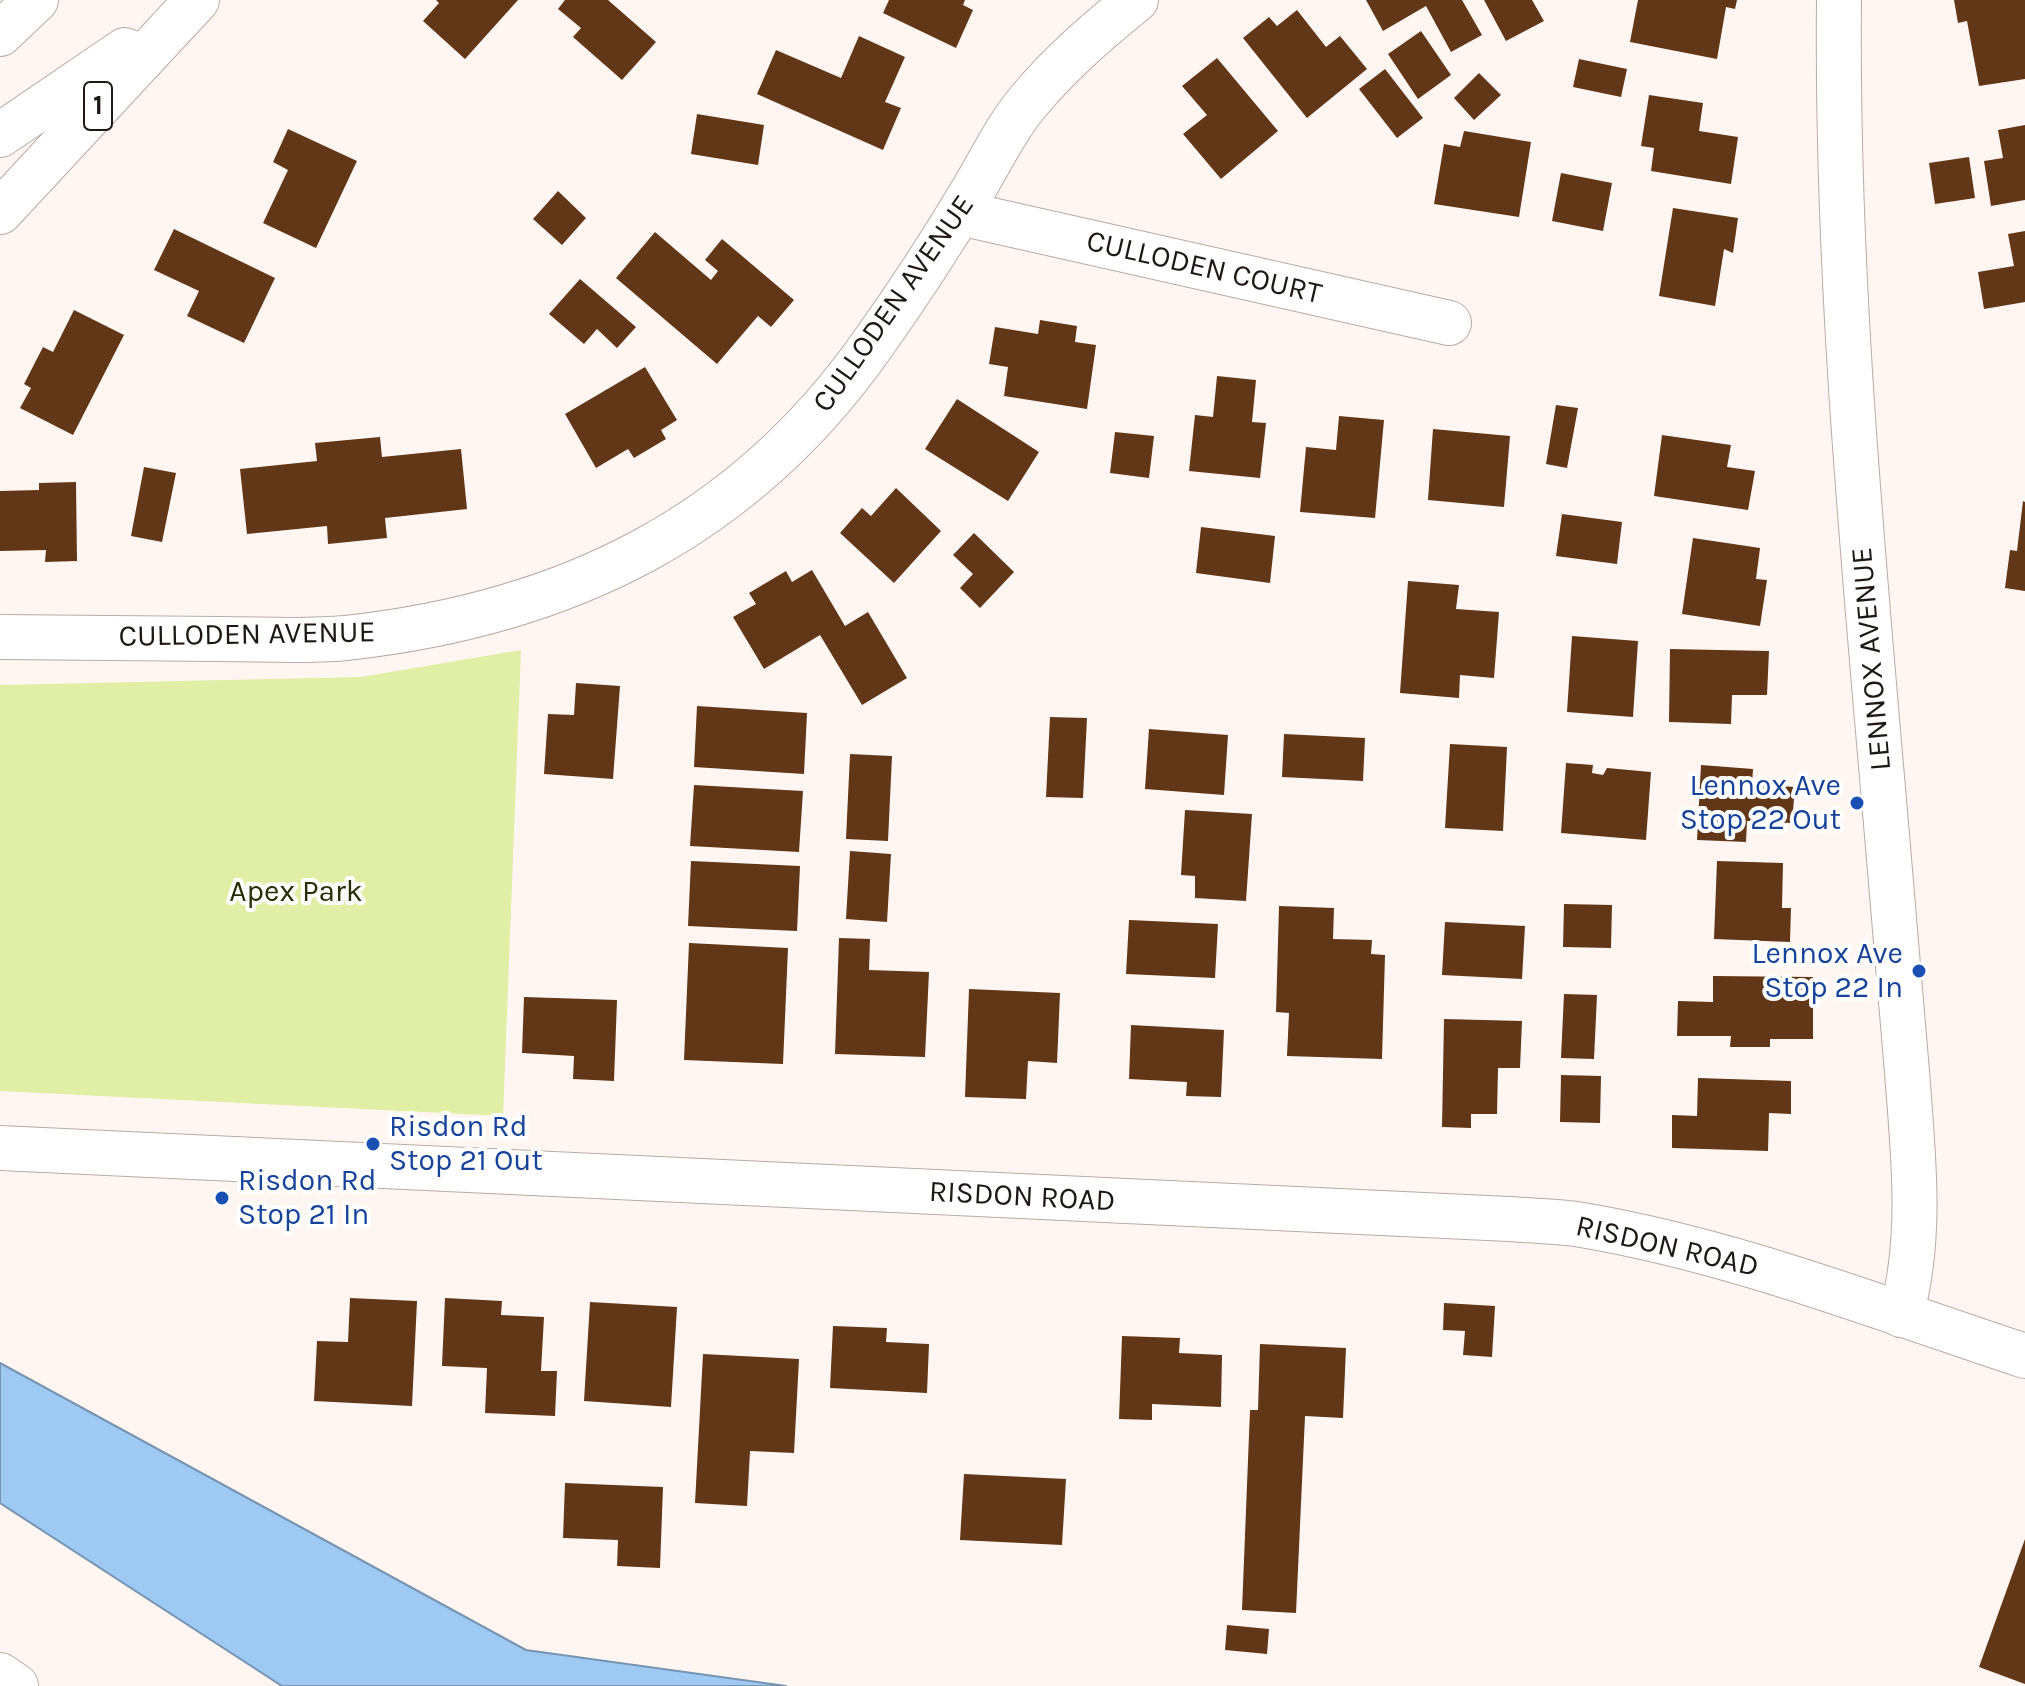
<!DOCTYPE html>
<style>
body{margin:0}
canvas{display:block;background:#fff6f2}
</style>
<canvas width="2025" height="1686"></canvas>
<script>
const c = document.querySelector('canvas').getContext('2d');
c.lineJoin = 'round';
function paint(path, color) { c.fillStyle = color; c.fill(path, 'evenodd'); }
function stroke(path, color, width, dash) { c.strokeStyle = color; c.lineWidth = width; c.lineCap = dash ? 'butt' : 'round'; c.setLineDash(dash || []); c.stroke(path); }
function drawText(font, color, halo, rows, align = 'center') {
  c.font = font + ' Karla,sans-serif'; c.lineWidth = 8; c.setLineDash([]); c.textBaseline = 'middle'; c.strokeStyle = halo; c.fillStyle = color; for (const [text, x, y, turn = 0] of rows) {
    c.save(); c.translate(x, y); c.rotate((+turn || 0) * Math.PI / 180); c.textAlign = isNaN(turn) ? turn : align; if (halo) c.strokeText(text, 0, 0); c.fillText(text, 0, 0); c.restore();
  }
}
const green = new Path2D(`
 M 521,650 L 503,1116 L 0,1091 L 0,685 L 361,677 Z`);
const water = new Path2D(`
 M 0,1363 L 526,1650 L 786,1686 L 282,1686 L 0,1503 Z`);
const building = new Path2D(`
 M 436,0 L 518,0 L 465,59 L 423,21 L 439,3 Z
 M 565,0 L 608,0 L 656,42 L 622,80 L 573,37 L 581,28 L 558,9 Z
 M 889,0 L 965,0 L 963,5 L 973,10 L 956,48 L 883,13 Z
 M 1366,0 L 1462,0 L 1482,35 L 1451,52 L 1426,6 L 1383,31 Z
 M 1484,0 L 1532,0 L 1544,21 L 1506,41 Z
 M 1638,0 L 1737,0 L 1735,9 L 1726,7 L 1717,59 L 1630,42 Z
 M 1954,0 L 2025,0 L 2025,79 L 1979,86 L 1967,21 L 1958,23 Z
 M 1297,10 L 1326,47 L 1340,36 L 1367,69 L 1307,118 L 1243,38 L 1269,17 L 1277,26 Z
 M 1421,31 L 1451,75 L 1418,99 L 1388,54 Z
 M 859,36 L 905,57 L 885,102 L 901,108 L 883,150 L 757,94 L 776,50 L 841,78 Z
 M 1217,58 L 1278,131 L 1221,179 L 1183,134 L 1207,115 L 1182,86 Z
 M 1579,59 L 1627,69 L 1621,97 L 1573,87 Z
 M 1385,69 L 1423,118 L 1397,138 L 1359,89 Z
 M 1479,73 L 1501,95 L 1474,120 L 1454,98 Z
 M 1649,95 L 1703,103 L 1699,131 L 1738,137 L 1731,184 L 1651,171 L 1654,148 L 1641,146 Z
 M 697,114 L 764,125 L 758,165 L 691,154 Z
 M 2025,125 L 2025,200 L 1991,206 L 1984,161 L 2003,158 L 1998,130 Z
 M 288,129 L 357,161 L 316,248 L 263,223 L 288,170 L 273,162 Z
 M 1464,131 L 1531,142 L 1519,217 L 1434,204 L 1444,144 L 1460,147 Z
 M 1969,157 L 1975,198 L 1935,204 L 1929,163 Z
 M 1561,173 L 1612,183 L 1603,231 L 1552,221 Z
 M 558,191 L 586,218 L 562,245 L 533,219 Z
 M 1673,208 L 1738,218 L 1733,253 L 1724,249 L 1715,306 L 1659,296 Z
 M 174,229 L 275,278 L 244,343 L 187,316 L 199,291 L 154,270 Z
 M 2025,231 L 2025,302 L 1984,309 L 1978,272 L 2014,266 L 2008,234 Z
 M 655,232 L 711,280 L 718,271 L 705,260 L 722,239 L 794,300 L 771,327 L 758,316 L 717,364 L 616,278 Z
 M 580,279 L 636,327 L 617,348 L 597,329 L 584,344 L 549,314 Z
 M 74,310 L 124,335 L 73,435 L 20,408 L 31,388 L 24,384 L 43,347 L 53,352 Z
 M 1040,320 L 1077,326 L 1075,342 L 1096,345 L 1087,409 L 1004,396 L 1008,367 L 989,364 L 995,327 L 1038,334 Z
 M 645,367 L 677,420 L 661,430 L 666,439 L 634,458 L 628,449 L 596,468 L 565,414 Z
 M 1217,376 L 1256,380 L 1252,422 L 1266,423 L 1260,478 L 1189,471 L 1195,415 L 1213,417 Z
 M 957,399 L 1039,452 L 1008,501 L 925,449 Z
 M 1556,405 L 1578,408 L 1567,468 L 1546,464 Z
 M 1339,416 L 1384,420 L 1375,518 L 1300,512 L 1306,447 L 1336,450 Z
 M 1433,429 L 1510,436 L 1504,507 L 1428,500 Z
 M 1115,432 L 1154,436 L 1149,478 L 1110,473 Z
 M 1662,435 L 1731,445 L 1727,467 L 1755,471 L 1748,510 L 1654,496 Z
 M 380,437 L 382,457 L 461,449 L 467,509 L 385,518 L 387,538 L 328,544 L 327,526 L 247,534 L 240,469 L 317,461 L 315,443 Z
 M 144,467 L 176,473 L 162,542 L 131,536 Z
 M 76,482 L 77,561 L 45,562 L 46,550 L 0,551 L 0,491 L 39,490 L 39,483 Z
 M 896,488 L 941,531 L 894,583 L 840,533 L 862,508 L 871,516 Z
 M 2023,501 L 2025,502 L 2025,591 L 2005,588 L 2010,550 L 2017,551 Z
 M 1562,514 L 1622,522 L 1617,564 L 1556,556 Z
 M 1201,527 L 1275,536 L 1270,583 L 1196,573 Z
 M 974,533 L 1014,572 L 980,608 L 960,588 L 973,574 L 953,555 Z
 M 1693,538 L 1760,548 L 1756,579 L 1767,580 L 1760,626 L 1682,614 Z
 M 812,570 L 845,626 L 868,612 L 907,678 L 862,705 L 820,635 L 764,669 L 733,617 L 756,604 L 749,593 L 786,571 L 792,582 Z
 M 1408,581 L 1459,585 L 1456,609 L 1499,612 L 1494,678 L 1460,675 L 1459,698 L 1400,693 Z
 M 1572,636 L 1638,641 L 1633,717 L 1567,712 Z
 M 1670,649 L 1769,651 L 1767,695 L 1732,695 L 1731,724 L 1669,722 Z
 M 576,683 L 620,686 L 613,779 L 544,774 L 548,714 L 574,715 Z
 M 697,706 L 807,713 L 804,774 L 694,767 Z
 M 1050,717 L 1087,718 L 1083,798 L 1046,797 Z
 M 1149,729 L 1228,735 L 1224,795 L 1145,789 Z
 M 1284,734 L 1365,738 L 1363,781 L 1282,777 Z
 M 1450,744 L 1507,747 L 1503,831 L 1445,828 Z
 M 850,754 L 892,756 L 888,841 L 846,839 Z
 M 1566,763 L 1593,765 L 1592,773 L 1603,775 L 1607,768 L 1651,772 L 1646,840 L 1561,833 Z
 M 1701,765 L 1753,769 L 1752,784 L 1795,787 L 1792,823 L 1747,821 L 1746,842 L 1697,840 Z
 M 694,785 L 803,791 L 799,852 L 690,846 Z
 M 1185,810 L 1252,814 L 1246,901 L 1195,898 L 1195,876 L 1181,875 Z
 M 850,851 L 891,854 L 887,922 L 846,919 Z
 M 691,861 L 800,866 L 797,931 L 688,926 Z
 M 1717,861 L 1783,863 L 1782,908 L 1791,908 L 1790,942 L 1714,939 Z
 M 1564,904 L 1612,905 L 1611,948 L 1563,947 Z
 M 1279,906 L 1334,908 L 1333,939 L 1372,940 L 1371,954 L 1385,955 L 1382,1059 L 1287,1056 L 1289,1013 L 1276,1012 Z
 M 1129,920 L 1218,924 L 1215,978 L 1126,974 Z
 M 1445,922 L 1525,926 L 1522,979 L 1442,975 Z
 M 839,938 L 870,939 L 869,970 L 929,972 L 925,1057 L 835,1054 Z
 M 689,943 L 788,948 L 783,1064 L 684,1060 Z
 M 1713,976 L 1813,977 L 1813,1039 L 1770,1039 L 1770,1047 L 1730,1047 L 1731,1036 L 1677,1036 L 1678,1001 L 1713,1002 Z
 M 969,989 L 1060,993 L 1057,1063 L 1028,1061 L 1026,1099 L 965,1097 Z
 M 1564,994 L 1597,995 L 1594,1059 L 1561,1058 Z
 M 524,997 L 617,1000 L 614,1081 L 573,1079 L 574,1056 L 522,1053 Z
 M 1444,1019 L 1522,1021 L 1520,1068 L 1498,1068 L 1497,1114 L 1471,1114 L 1471,1128 L 1442,1127 Z
 M 1131,1025 L 1224,1030 L 1221,1097 L 1186,1096 L 1187,1082 L 1129,1079 Z
 M 1561,1075 L 1601,1076 L 1600,1123 L 1560,1122 Z
 M 1698,1078 L 1791,1081 L 1791,1114 L 1769,1113 L 1768,1151 L 1672,1148 L 1672,1115 L 1697,1116 Z
 M 350,1298 L 417,1301 L 412,1406 L 314,1401 L 317,1341 L 348,1342 Z
 M 445,1298 L 502,1301 L 501,1315 L 544,1317 L 541,1371 L 557,1371 L 555,1416 L 485,1413 L 487,1368 L 442,1366 Z
 M 590,1302 L 677,1307 L 671,1407 L 584,1401 Z
 M 1444,1303 L 1495,1306 L 1492,1357 L 1463,1355 L 1465,1331 L 1443,1330 Z
 M 833,1326 L 887,1328 L 886,1342 L 929,1344 L 927,1393 L 830,1388 Z
 M 1122,1336 L 1180,1338 L 1179,1353 L 1222,1355 L 1221,1407 L 1152,1404 L 1152,1420 L 1119,1419 Z
 M 1260,1344 L 1346,1348 L 1343,1418 L 1305,1416 L 1296,1613 L 1242,1610 L 1250,1410 L 1258,1410 Z
 M 703,1354 L 799,1359 L 794,1453 L 750,1451 L 747,1506 L 695,1503 Z
 M 964,1474 L 1066,1479 L 1062,1545 L 960,1540 Z
 M 565,1483 L 663,1487 L 660,1568 L 617,1566 L 618,1540 L 563,1538 Z
 M 2025,1539 L 2025,1684 L 1979,1667 Z
 M 1227,1625 L 1269,1629 L 1267,1654 L 1225,1650 Z`);
const street = new Path2D(`
 M 1839,0 C 1836,283 1864,565 1888,847 C 1895,922 1901,997 1907,1072 C 1913,1153 1923,1236 1901,1315
 M 960,213 L 1449,323
 M 0,637 C 73,637 146,638 219,639 C 261,639 305,642 346,638 C 565,614 743,528 872,345 C 907,296 941,244 972,192 C 990,162 1006,128 1028,102 C 1060,63 1098,31 1136,0
 M 0,1675 L 16,1686`);
const secondary = new Path2D(`
 M 0,1148 L 1509,1219 C 1534,1221 1558,1221 1582,1225 C 1735,1251 1879,1308 2025,1356`);
const highway = new Path2D(`
 M 0,34 L 36,0
 M 0,135 L 125,50
 M 0,212 L 197,0`);
const markers = [
 [1857,803,8,"#1a4fb4"],
 [1919,971,8,"#1a4fb4"],
 [373,1144,8,"#1a4fb4"],
 [222,1198,8,"#1a4fb4"]
];
const shields = [
 [98,106,28]
];
const shieldNames = [
 ["1",98,106]
];
const streetNames = [
 ["CULLODEN COURT",1204,268,13],
 ["CULLODEN AVENUE",894,304,-55],
 ["CULLODEN AVENUE",247,635,-1],
 ["LENNOX AVENUE",1872,659,-95],
 ["RISDON ROAD",1022,1197,3],
 ["RISDON ROAD",1667,1247,13]
];
const transitNames = [
 ["Lennox Ave",1841,786],
 ["Stop 22 Out",1841,820],
 ["Lennox Ave",1903,954],
 ["Stop 22 In",1903,988],
 ["Risdon Rd",389,1127,"left"],
 ["Stop 21 Out",389,1161,"left"],
 ["Risdon Rd",238,1181,"left"],
 ["Stop 21 In",238,1215,"left"]
];
const parkNames = [
 ["Apex Park",296,892]
];
paint(green, '#e1eea5');
paint(water, '#9dc9f2');
stroke(water, '#7794b0', 2);
paint(building, '#613717');
stroke(street, '#b9aba5', 46);
stroke(secondary, '#b9aba5', 46);
stroke(highway, '#b9aba5', 46);
stroke(street, '#fff', 44);
stroke(secondary, '#fff', 44);
stroke(highway, '#fff', 44);
for (const [x, y, r, color] of markers) { const dot = new Path2D(); dot.arc(x, y, r, 0, 2 * Math.PI); c.fillStyle = color; c.fill(dot); stroke(dot, '#fff', 3); }
for (const [x, y, w] of shields) { const box = new Path2D(); box.roundRect(x - w / 2, y - 24, w, 48, 6); c.fillStyle = '#fff'; c.fill(box); stroke(box, '#1d1815', 2); }
drawText('bold 28px', '#1d1815', null, shieldNames);
drawText('30px', '#1d1815', '#fff', streetNames);
drawText('30px', '#164399', '#fff', transitNames, 'right');
drawText('30px', '#292e04', '#fff', parkNames);
</script>
